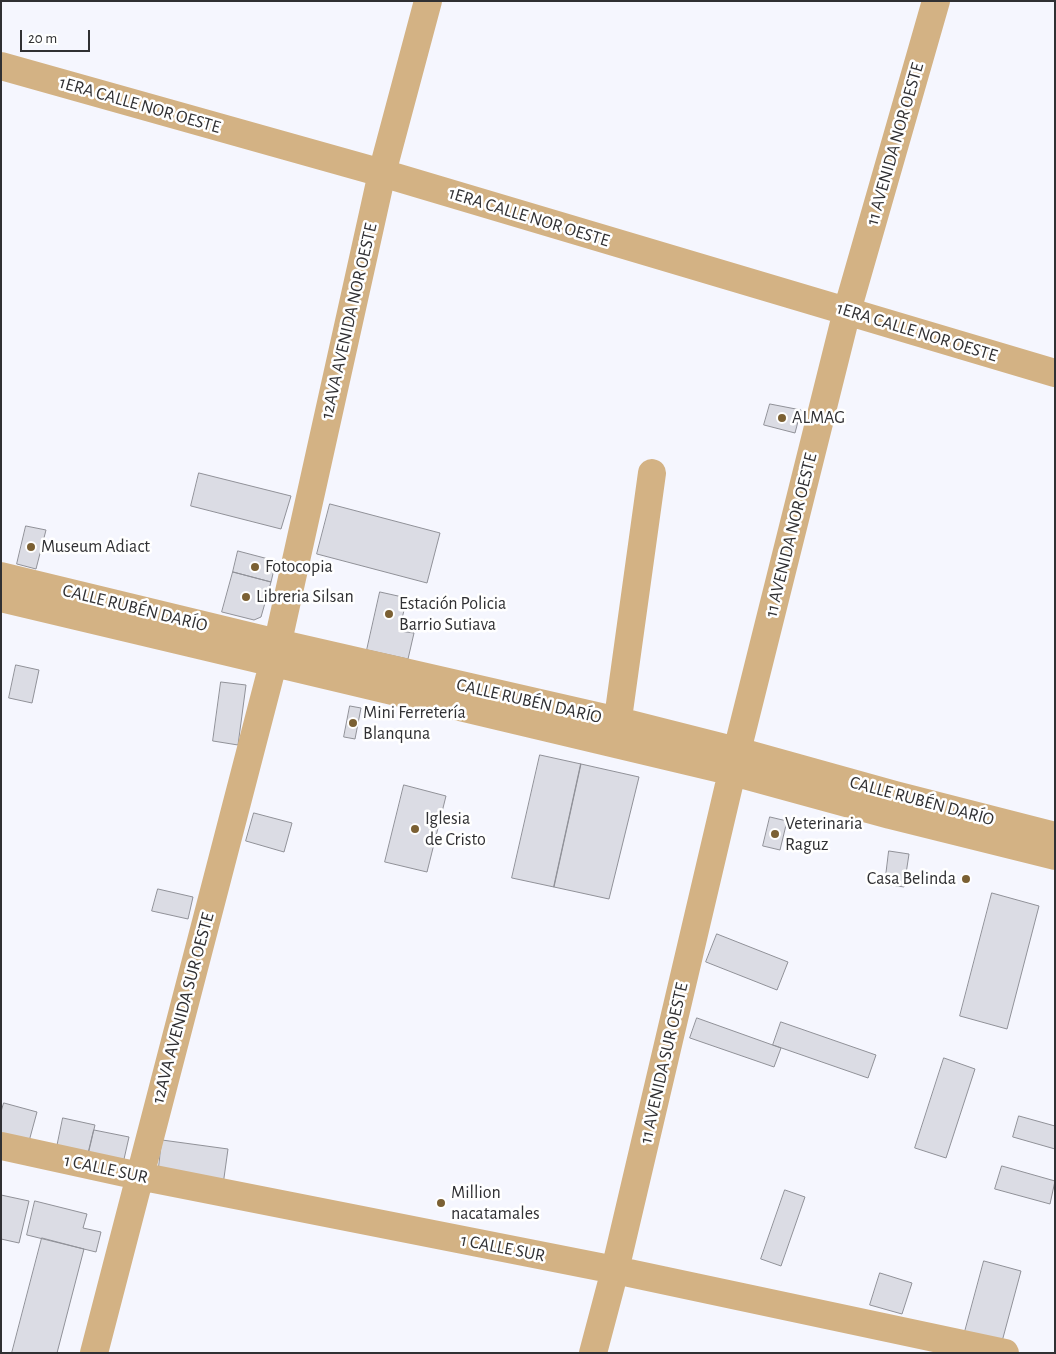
<!DOCTYPE html>
<meta charset="utf-8">
<style>
body{margin:0}
#map{position:relative;width:1056px;height:1354px;overflow:hidden;background:#f5f6fe;font-family:"Alegreya Sans",sans-serif}
canvas{display:block}
.frame{position:absolute;inset:0;border:2px solid #303033;pointer-events:none}
.scale{position:absolute;left:20px;top:30px;width:70px;height:22px;box-sizing:border-box;border:2px solid #303033;border-top:0;padding-left:6px;font-size:15px;line-height:18px;white-space:nowrap;color:#303033;-webkit-text-stroke:4px #fff;paint-order:stroke}
</style>
<div id="map">
<canvas width="1056" height="1354"></canvas>
<div class="frame"></div>
<div class="scale">20 m</div>
</div>
<script>
const c = document.querySelector('canvas').getContext('2d');
c.lineJoin = 'round';
function paint(path, color) { c.fillStyle = color; c.fill(path, 'evenodd'); }
function stroke(path, color, width, dash) { c.strokeStyle = color; c.lineWidth = width; c.lineCap = dash ? 'butt' : 'round'; c.setLineDash(dash || []); c.stroke(path); }
function drawText(font, color, halo, rows, align = 'center') {
  c.font = font + ' "Alegreya Sans",sans-serif'; c.lineWidth = 5; c.setLineDash([]); c.textBaseline = 'middle'; c.strokeStyle = halo; c.fillStyle = color; for (const [text, x, y, turn = 0] of rows) {
    c.save(); c.translate(x, y); c.rotate((+turn || 0) * Math.PI / 180); c.textAlign = isNaN(turn) ? turn : align; if (halo) c.strokeText(text, 0, 0); c.fillText(text, 0, 0); c.restore();
  }
}
const building = new Path2D(`
 M 770,404 L 801,410 L 795,433 L 764,425 Z
 M 199,473 L 291,496 L 281,529 L 191,506 Z
 M 330,504 L 440,533 L 427,583 L 317,554 Z
 M 26,526 L 46,530 L 36,569 L 17,564 Z
 M 238,551 L 276,561 L 271,582 L 233,572 Z
 M 233,572 L 271,582 L 261,617 L 254,620 L 222,612 Z
 M 380,592 L 407,598 L 399,631 L 414,633 L 408,659 L 367,650 Z
 M 16,665 L 39,670 L 32,703 L 9,698 Z
 M 221,682 L 246,685 L 238,745 L 213,741 Z
 M 350,706 L 361,708 L 355,739 L 344,737 Z
 M 540,755 L 581,764 L 554,887 L 512,878 Z
 M 581,764 L 639,777 L 609,899 L 554,887 Z
 M 404,785 L 446,796 L 427,872 L 385,862 Z
 M 254,813 L 292,823 L 284,852 L 246,841 Z
 M 770,817 L 787,821 L 780,850 L 763,846 Z
 M 889,851 L 909,854 L 904,887 L 885,884 Z
 M 158,889 L 193,897 L 188,919 L 152,911 Z
 M 992,893 L 1039,906 L 1007,1029 L 960,1016 Z
 M 717,934 L 788,962 L 777,990 L 706,962 Z
 M 697,1018 L 781,1048 L 774,1067 L 690,1038 Z
 M 781,1022 L 876,1055 L 868,1078 L 773,1045 Z
 M 944,1058 L 975,1069 L 946,1158 L 915,1148 Z
 M 4,1103 L 37,1112 L 28,1145 L 1,1137 L 1,1112 Z
 M 1019,1116 L 1055,1126 L 1055,1149 L 1013,1137 Z
 M 63,1118 L 95,1125 L 87,1159 L 56,1152 Z
 M 94,1130 L 129,1137 L 122,1168 L 87,1159 Z
 M 162,1140 L 228,1149 L 223,1185 L 158,1176 Z
 M 1002,1166 L 1055,1181 L 1050,1204 L 995,1189 Z
 M 785,1190 L 805,1197 L 781,1266 L 761,1259 Z
 M 1,1195 L 29,1201 L 19,1243 L 1,1239 Z
 M 35,1201 L 87,1214 L 83,1228 L 101,1232 L 96,1252 L 27,1235 Z
 M 42,1238 L 84,1249 L 57,1353 L 12,1353 Z
 M 984,1261 L 1021,1271 L 1000,1349 L 963,1339 Z
 M 880,1273 L 912,1283 L 902,1314 L 870,1305 Z`);
const minor = new Path2D(`
 M 1,66 L 382,173 L 1055,373
 M 1,576 L 278,643 L 618,721 L 737,751 L 895,795 L 1055,836
 M 1,598 L 733,772 L 890,815 L 1055,856
 M 615,740 L 652,473
 M 1,1146 L 139,1176 L 615,1270 L 1005,1353
 M 94,1353 L 273,664 L 382,173 L 428,1
 M 593,1353 L 615,1270 L 737,751 L 847,311 L 936,1`);
const markers = [
 [782,418,5,"#7b6033"],
 [31,547,5,"#7b6033"],
 [255,567,5,"#7b6033"],
 [246,597,5,"#7b6033"],
 [389,614,5,"#7b6033"],
 [353,723,5,"#7b6033"],
 [415,829,5,"#7b6033"],
 [775,834,5,"#7b6033"],
 [966,879,5,"#7b6033"],
 [441,1203,5,"#7b6033"]
];
const streetNames = [
 ["1ERA CALLE NOR OESTE",140,105,16],
 ["11 AVENIDA NOR OESTE",895,144,-74],
 ["1ERA CALLE NOR OESTE",529,217,17],
 ["12AVA AVENIDA NOR OESTE",349,321,-77],
 ["1ERA CALLE NOR OESTE",917,332,17],
 ["11 AVENIDA NOR OESTE",791,535,-76],
 ["CALLE RUBÉN DARÍO",135,608,14],
 ["CALLE RUBÉN DARÍO",529,701,13],
 ["CALLE RUBÉN DARÍO",922,801,15],
 ["12AVA AVENIDA SUR OESTE",183,1008,-75],
 ["11 AVENIDA SUR OESTE",664,1063,-77],
 ["1 CALLE SUR",106,1169,12],
 ["1 CALLE SUR",503,1248,11]
];
const poiNames = [
 ["ALMAG",792,418],
 ["Museum Adiact",41,547],
 ["Fotocopia",265,567],
 ["Libreria Silsan",256,597],
 ["Estación Policia",399,604],
 ["Barrio Sutiava",399,625],
 ["Mini Ferretería",363,713],
 ["Blanquna",363,734],
 ["Iglesia",425,819],
 ["de Cristo",425,840],
 ["Veterinaria",785,824],
 ["Raguz",785,845],
 ["Casa Belinda",956,879,"right"],
 ["Million",451,1193],
 ["nacatamales",451,1214]
];
paint(building, '#dbdce4');
stroke(building, '#909198', 1);
stroke(minor, '#d3b284', 28);
for (const [x, y, r, color] of markers) { const dot = new Path2D(); dot.arc(x, y, r, 0, 2 * Math.PI); c.fillStyle = color; c.fill(dot); stroke(dot, '#fff', 2); }
drawText('18px', '#303033', '#fff', streetNames);
drawText('18px', '#303033', '#fff', poiNames, 'left');
</script>
